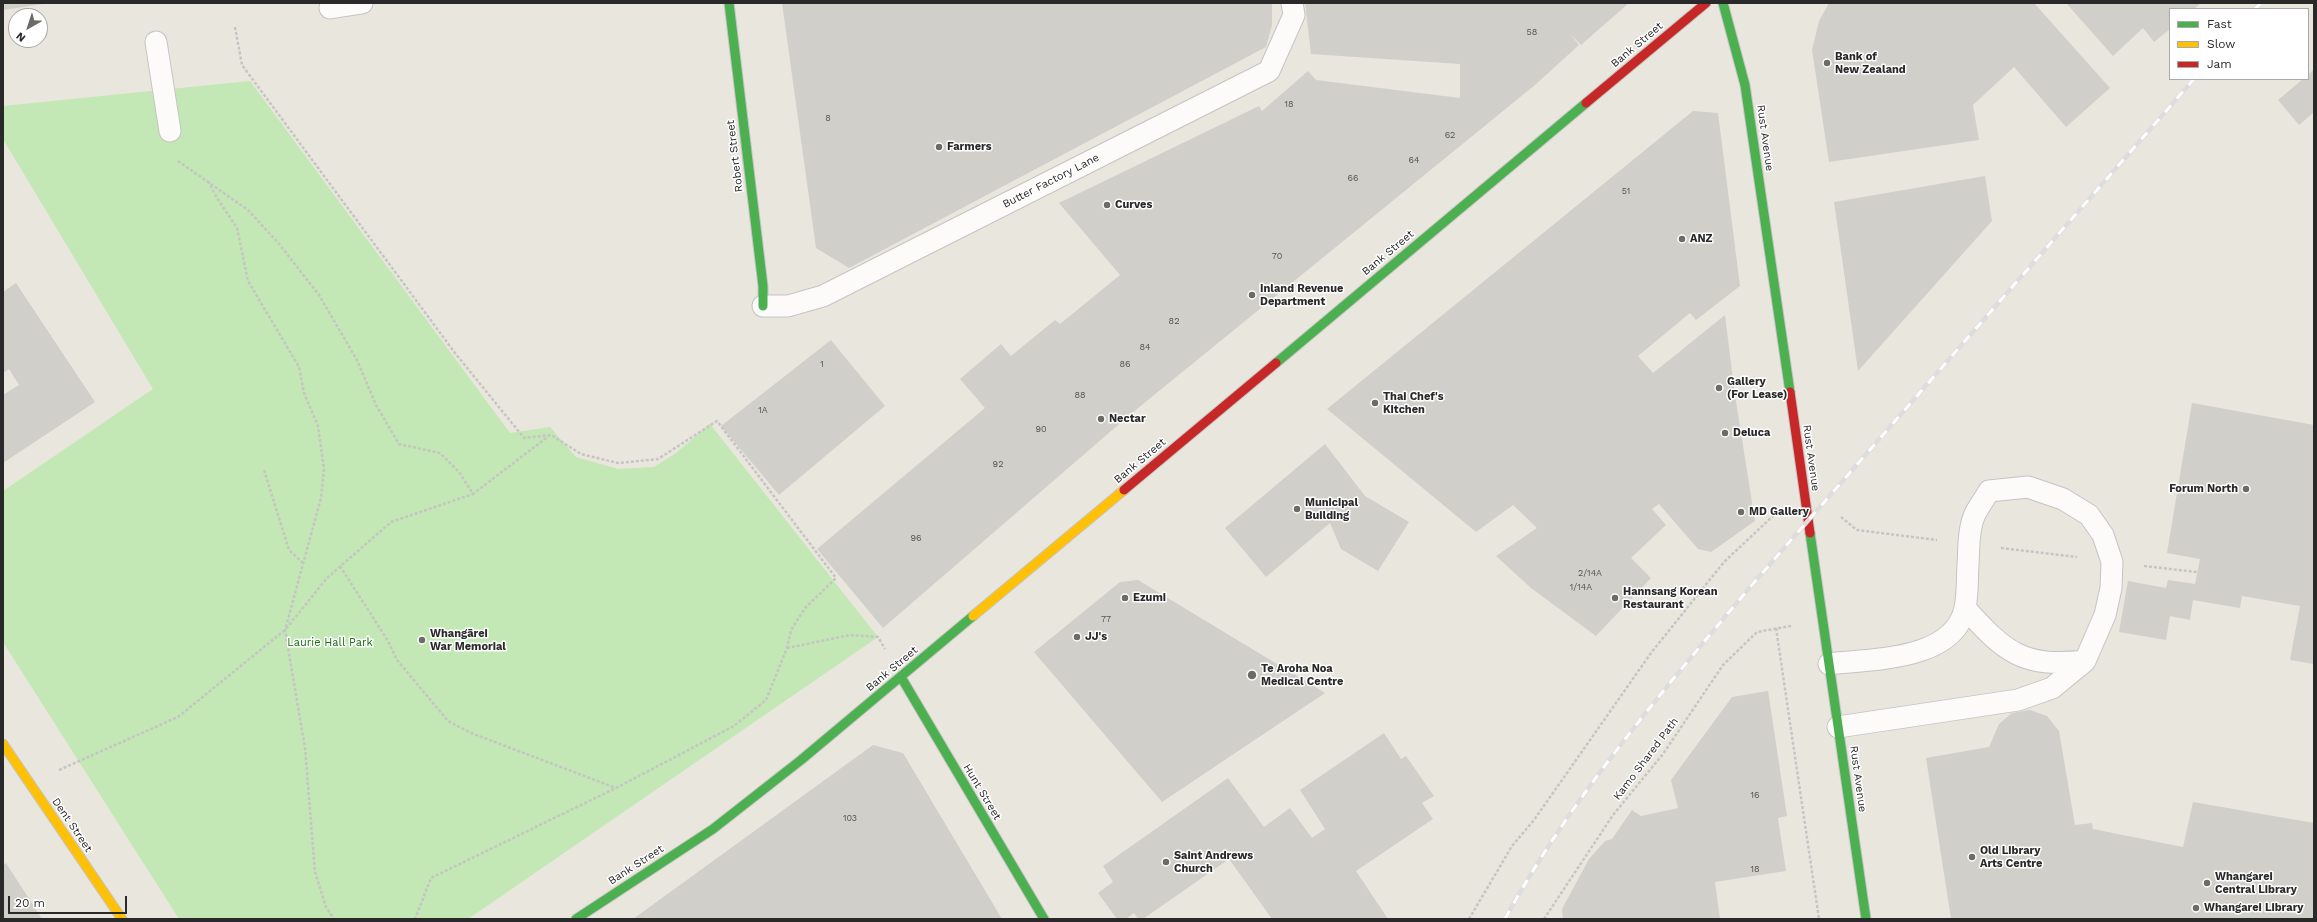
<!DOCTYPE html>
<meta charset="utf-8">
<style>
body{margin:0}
#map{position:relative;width:2317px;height:922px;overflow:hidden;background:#e9e6de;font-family:"Work Sans",sans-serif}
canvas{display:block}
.frame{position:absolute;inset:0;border:4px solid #292929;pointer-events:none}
.legend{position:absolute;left:2169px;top:8px;width:140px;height:72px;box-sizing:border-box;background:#fff;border:1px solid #a9a9a9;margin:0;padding:5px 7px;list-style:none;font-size:12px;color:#292929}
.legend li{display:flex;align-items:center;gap:8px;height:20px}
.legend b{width:20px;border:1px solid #a9a9a9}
.north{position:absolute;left:8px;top:8px;width:40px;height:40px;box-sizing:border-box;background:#fff;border:1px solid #a9a9a9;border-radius:50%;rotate:219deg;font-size:11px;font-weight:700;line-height:16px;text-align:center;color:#292929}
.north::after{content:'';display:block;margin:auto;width:14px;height:18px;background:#6c6b68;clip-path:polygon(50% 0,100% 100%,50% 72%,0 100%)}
.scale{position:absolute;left:8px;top:896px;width:119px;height:18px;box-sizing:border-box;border:2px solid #292929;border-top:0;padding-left:5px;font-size:12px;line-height:14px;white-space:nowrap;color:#292929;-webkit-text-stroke:3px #fff;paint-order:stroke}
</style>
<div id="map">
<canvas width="2317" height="922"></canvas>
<div class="frame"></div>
<ul class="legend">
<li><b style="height:5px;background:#4caf50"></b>Fast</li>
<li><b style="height:5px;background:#ffc107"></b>Slow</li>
<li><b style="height:5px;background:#c62828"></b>Jam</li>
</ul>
<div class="north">N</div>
<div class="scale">20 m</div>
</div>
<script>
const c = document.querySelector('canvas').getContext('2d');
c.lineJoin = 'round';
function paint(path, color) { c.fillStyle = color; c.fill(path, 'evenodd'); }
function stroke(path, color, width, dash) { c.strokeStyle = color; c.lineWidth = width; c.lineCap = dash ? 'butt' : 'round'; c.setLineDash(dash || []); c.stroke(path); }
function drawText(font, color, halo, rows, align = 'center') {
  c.font = font + ' "Work Sans",sans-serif'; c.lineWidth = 3; c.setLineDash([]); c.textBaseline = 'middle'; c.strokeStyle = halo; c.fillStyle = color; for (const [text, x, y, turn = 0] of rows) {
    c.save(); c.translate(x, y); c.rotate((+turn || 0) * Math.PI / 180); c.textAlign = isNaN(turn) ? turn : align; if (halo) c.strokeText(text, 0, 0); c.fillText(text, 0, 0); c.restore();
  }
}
const green = new Path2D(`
 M 250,81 L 510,433 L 550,427 L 576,457 L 618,469 L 654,467 L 676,453 L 710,424 L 878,637 L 468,919 L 179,919 L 3,642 L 3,491 L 153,389 L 3,139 L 3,106 Z`);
const building = new Path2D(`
 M 3,3 L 43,3 L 43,4 L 3,10 Z
 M 782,3 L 1272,3 L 1272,25 L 1266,47 L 849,268 L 816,248 Z
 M 1305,3 L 1629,3 L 1581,45 L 1570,34 L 1579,45 L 1535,85 L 1132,413 L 883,628 L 817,549 L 985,408 L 960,379 L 1001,344 L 1011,356 L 1055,320 L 1060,324 L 1120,275 L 1059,203 L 1259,106 L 1262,111 L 1308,71 L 1316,80 L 1460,98 L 1460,64 L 1311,54 Z
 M 1829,3 L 2034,3 L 2110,88 L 2066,127 L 2014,67 L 1973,105 L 1979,140 L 1829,162 L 1812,50 L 1819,21 Z
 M 2066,3 L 2201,3 L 2194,9 L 2170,9 L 2170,29 L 2154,42 L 2143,28 L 2113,56 Z
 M 2314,69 L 2314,112 L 2299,125 L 2278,100 L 2303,79 L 2308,79 L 2308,75 Z
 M 1693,111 L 1718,113 L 1740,286 L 1696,320 L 1690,313 L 1638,356 L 1653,373 L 1725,315 L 1735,395 L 1755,521 L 1711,552 L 1698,549 L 1659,504 L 1652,509 L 1666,525 L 1631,558 L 1651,578 L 1596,636 L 1531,588 L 1496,556 L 1537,528 L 1513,505 L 1476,532 L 1327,409 Z
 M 1985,176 L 1992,221 L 1858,371 L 1834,202 Z
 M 16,283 L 95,402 L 3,463 L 3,395 L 19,385 L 9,369 L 3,373 L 3,292 Z
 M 831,340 L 885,406 L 779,495 L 721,426 Z
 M 2192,403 L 2314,425 L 2314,664 L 2290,660 L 2300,606 L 2242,596 L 2240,608 L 2193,600 L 2190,620 L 2170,616 L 2166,640 L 2119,632 L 2128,581 L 2166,588 L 2168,580 L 2195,584 L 2200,559 L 2167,553 Z
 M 1325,444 L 1365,496 L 1409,522 L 1378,571 L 1341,549 L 1330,523 L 1266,577 L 1225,528 Z
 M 1138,580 L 1325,693 L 1162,802 L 1034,652 L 1120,582 Z
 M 1768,691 L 1787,816 L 1778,818 L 1786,871 L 1715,882 L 1720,919 L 1563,919 L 1562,909 L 1589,859 L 1605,841 L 1612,839 L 1632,810 L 1641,816 L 1678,808 L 1671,780 L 1732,697 Z
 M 2030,710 L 2047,716 L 2059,731 L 2075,825 L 2092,823 L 2093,829 L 2183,847 L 2193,802 L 2314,823 L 2314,919 L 1951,919 L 1926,758 L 1989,747 L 1999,724 L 2012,713 Z
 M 1384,733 L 1401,759 L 1406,756 L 1434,796 L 1422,803 L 1433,819 L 1356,871 L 1388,919 L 1272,919 L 1229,859 L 1143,919 L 1138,919 L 1134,913 L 1126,919 L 1117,919 L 1098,893 L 1113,882 L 1103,866 L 1228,778 L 1264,827 L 1290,808 L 1312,838 L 1325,829 L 1300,790 Z
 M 873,745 L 903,753 L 1002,919 L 633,919 Z
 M 6,863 L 42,919 L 3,919 L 3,865 Z`);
const path = new Path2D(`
 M 235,27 L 242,65 L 455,353 L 524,438 L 551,435 L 581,454 L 618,463 L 658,459 L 717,421 L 836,578 L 805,608 L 791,630 L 787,648 L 766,700 L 734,726 L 616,788 L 431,878 L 415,919
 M 178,161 L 248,210 L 280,245 L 319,295 L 357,360 L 376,405 L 399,444 L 440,453 L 459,472 L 473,494 L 550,435
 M 208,181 L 217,198 L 237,228 L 248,281 L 299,367 L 304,393 L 318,426 L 324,469 L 321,498 L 285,630 L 305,748 L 315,872 L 326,907 L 334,919
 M 264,470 L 289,550 L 303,563
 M 1841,517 L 1857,530 L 1937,540
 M 2001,548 L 2077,557
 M 340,566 L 388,641 L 397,660 L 448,721 L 471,733 L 616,788
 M 2144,566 L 2197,572
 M 1776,628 L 1819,919
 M 787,648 L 850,635 L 878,637 L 885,649
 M 59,770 L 178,717 L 285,630 L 327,578 L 391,522 L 473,494
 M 1469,919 L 1512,846 L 1534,820 L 1651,653 L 1724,562 L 1774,515
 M 1544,919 L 1613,815 L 1663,754 L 1723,665 L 1757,632 L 1791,626`);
const lane = new Path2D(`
 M 331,3 L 330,8 L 362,3
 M 156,42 L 170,131
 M 763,306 L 788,306 L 823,296 L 1269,71 L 1294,15 L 1292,3
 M 1965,608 C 2005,652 2022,668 2085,661
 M 1829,664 C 1871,659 1954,661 1965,608 C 1968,594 1967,579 1968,565 C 1969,549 1968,527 1976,512 C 1980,505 1985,498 1989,491 L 2028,487 L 2063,499 L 2089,515 L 2103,535 L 2112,562 L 2111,588 L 2105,615 L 2085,661 L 2052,688 L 2018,700 L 1838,727`);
const fast = new Path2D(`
 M 729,3 L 763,286 L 763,306
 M 1723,3 L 1745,85 L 1790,392
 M 1276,363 L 1586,103
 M 1810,533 L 1866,919
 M 901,677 L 1044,919
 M 576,919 L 713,829 L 801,760 L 973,616`);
const slow = new Path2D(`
 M 973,616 L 1124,490
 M 3,744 L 122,919`);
const jam = new Path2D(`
 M 1586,103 L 1706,3
 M 1790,392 L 1810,533
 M 1124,490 L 1276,363`);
const rail = new Path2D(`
 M 2255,9 L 2261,3
 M 1505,919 C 1573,794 1666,687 1757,579 L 2194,79`);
const markers = [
 [1827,63,4,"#6c6b68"],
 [939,147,4,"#6c6b68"],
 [1107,205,4,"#6c6b68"],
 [1682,239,4,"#6c6b68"],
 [1252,295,4,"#6c6b68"],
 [1719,388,4,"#6c6b68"],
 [1375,403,4,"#6c6b68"],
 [1101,419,4,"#6c6b68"],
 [1725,433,4,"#6c6b68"],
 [2246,489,4,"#6c6b68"],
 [1297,509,4,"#6c6b68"],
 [1741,512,4,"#6c6b68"],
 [1125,598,4,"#6c6b68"],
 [1615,598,4,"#6c6b68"],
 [1077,637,4,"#6c6b68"],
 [422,640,4,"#6c6b68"],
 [1252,675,5,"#6c6b68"],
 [1972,857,4,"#6c6b68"],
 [1166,862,4,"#6c6b68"],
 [2207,883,4,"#6c6b68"],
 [2196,908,4,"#6c6b68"]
];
const numberNames = [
 ["58",1532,32],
 ["18",1289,104],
 ["8",828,118],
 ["62",1450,135],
 ["64",1414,160],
 ["66",1353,178],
 ["51",1626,191],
 ["70",1277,256],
 ["82",1174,321],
 ["84",1145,347],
 ["1",822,364],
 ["86",1125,364],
 ["88",1080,395],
 ["1A",763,410],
 ["90",1041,429],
 ["92",998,464],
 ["96",916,538],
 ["2/14A",1590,573],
 ["1/14A",1581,587],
 ["77",1106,619],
 ["16",1755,795],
 ["103",850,818],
 ["18",1755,869]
];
const streetNames = [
 ["Bank Street",1637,45,-40],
 ["Rust Avenue",1765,138,82],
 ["Robert Street",735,156,-97],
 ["Butter Factory Lane",1051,181,-27],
 ["Bank Street",1388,253,-40],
 ["Rust Avenue",1811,458,82],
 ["Bank Street",1140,461,-40],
 ["Bank Street",892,669,-40],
 ["Kamo Shared Path",1646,759,-53],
 ["Rust Avenue",1858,779,82],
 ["Hunt Street",982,792,59],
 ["Dent Street",72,825,56],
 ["Bank Street",636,865,-33]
];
const poiNames = [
 ["Bank of",1835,57],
 ["New Zealand",1835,70],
 ["Farmers",947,147],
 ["Curves",1115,205],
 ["ANZ",1690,239],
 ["Inland Revenue",1260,289],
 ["Department",1260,302],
 ["Gallery",1727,382],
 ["(For Lease)",1727,395],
 ["Thai Chef's",1383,397],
 ["Kitchen",1383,410],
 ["Nectar",1109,419],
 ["Deluca",1733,433],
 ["Forum North",2238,489,"right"],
 ["Municipal",1305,503],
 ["Building",1305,516],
 ["MD Gallery",1749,512],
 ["Hannsang Korean",1623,592],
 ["Restaurant",1623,605],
 ["Ezumi",1133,598],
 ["Whangārei",430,634],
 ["War Memorial",430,647],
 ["JJ's",1085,637],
 ["Te Aroha Noa",1261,669],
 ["Medical Centre",1261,682],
 ["Old Library",1980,851],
 ["Arts Centre",1980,864],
 ["Saint Andrews",1174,856],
 ["Church",1174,869],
 ["Whangarei",2215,877],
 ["Central Library",2215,890],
 ["Whangarei Library",2204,908]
];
const parkNames = [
 ["Laurie Hall Park",330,643]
];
paint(green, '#c3e7b5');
paint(building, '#d1cfca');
stroke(lane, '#c5c4c4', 23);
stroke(fast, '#c5c4c4', 11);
stroke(slow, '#c5c4c4', 11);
stroke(jam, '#c5c4c4', 11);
stroke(path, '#c6c5c4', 2.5, [3, 2]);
stroke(lane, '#fcfbfa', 21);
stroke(fast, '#4caf50', 9);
stroke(slow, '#ffc107', 9);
stroke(jam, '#c62828', 9);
stroke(rail, '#ddddde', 4.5);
stroke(rail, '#fff', 3, [9]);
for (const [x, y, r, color] of markers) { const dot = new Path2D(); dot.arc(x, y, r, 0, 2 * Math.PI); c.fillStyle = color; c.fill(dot); stroke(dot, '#fff', 1.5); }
drawText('9px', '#545352', null, numberNames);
drawText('11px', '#292929', '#fff', streetNames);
drawText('bold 11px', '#292929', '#fff', poiNames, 'left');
drawText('11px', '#1c6a15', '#fff', parkNames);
</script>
